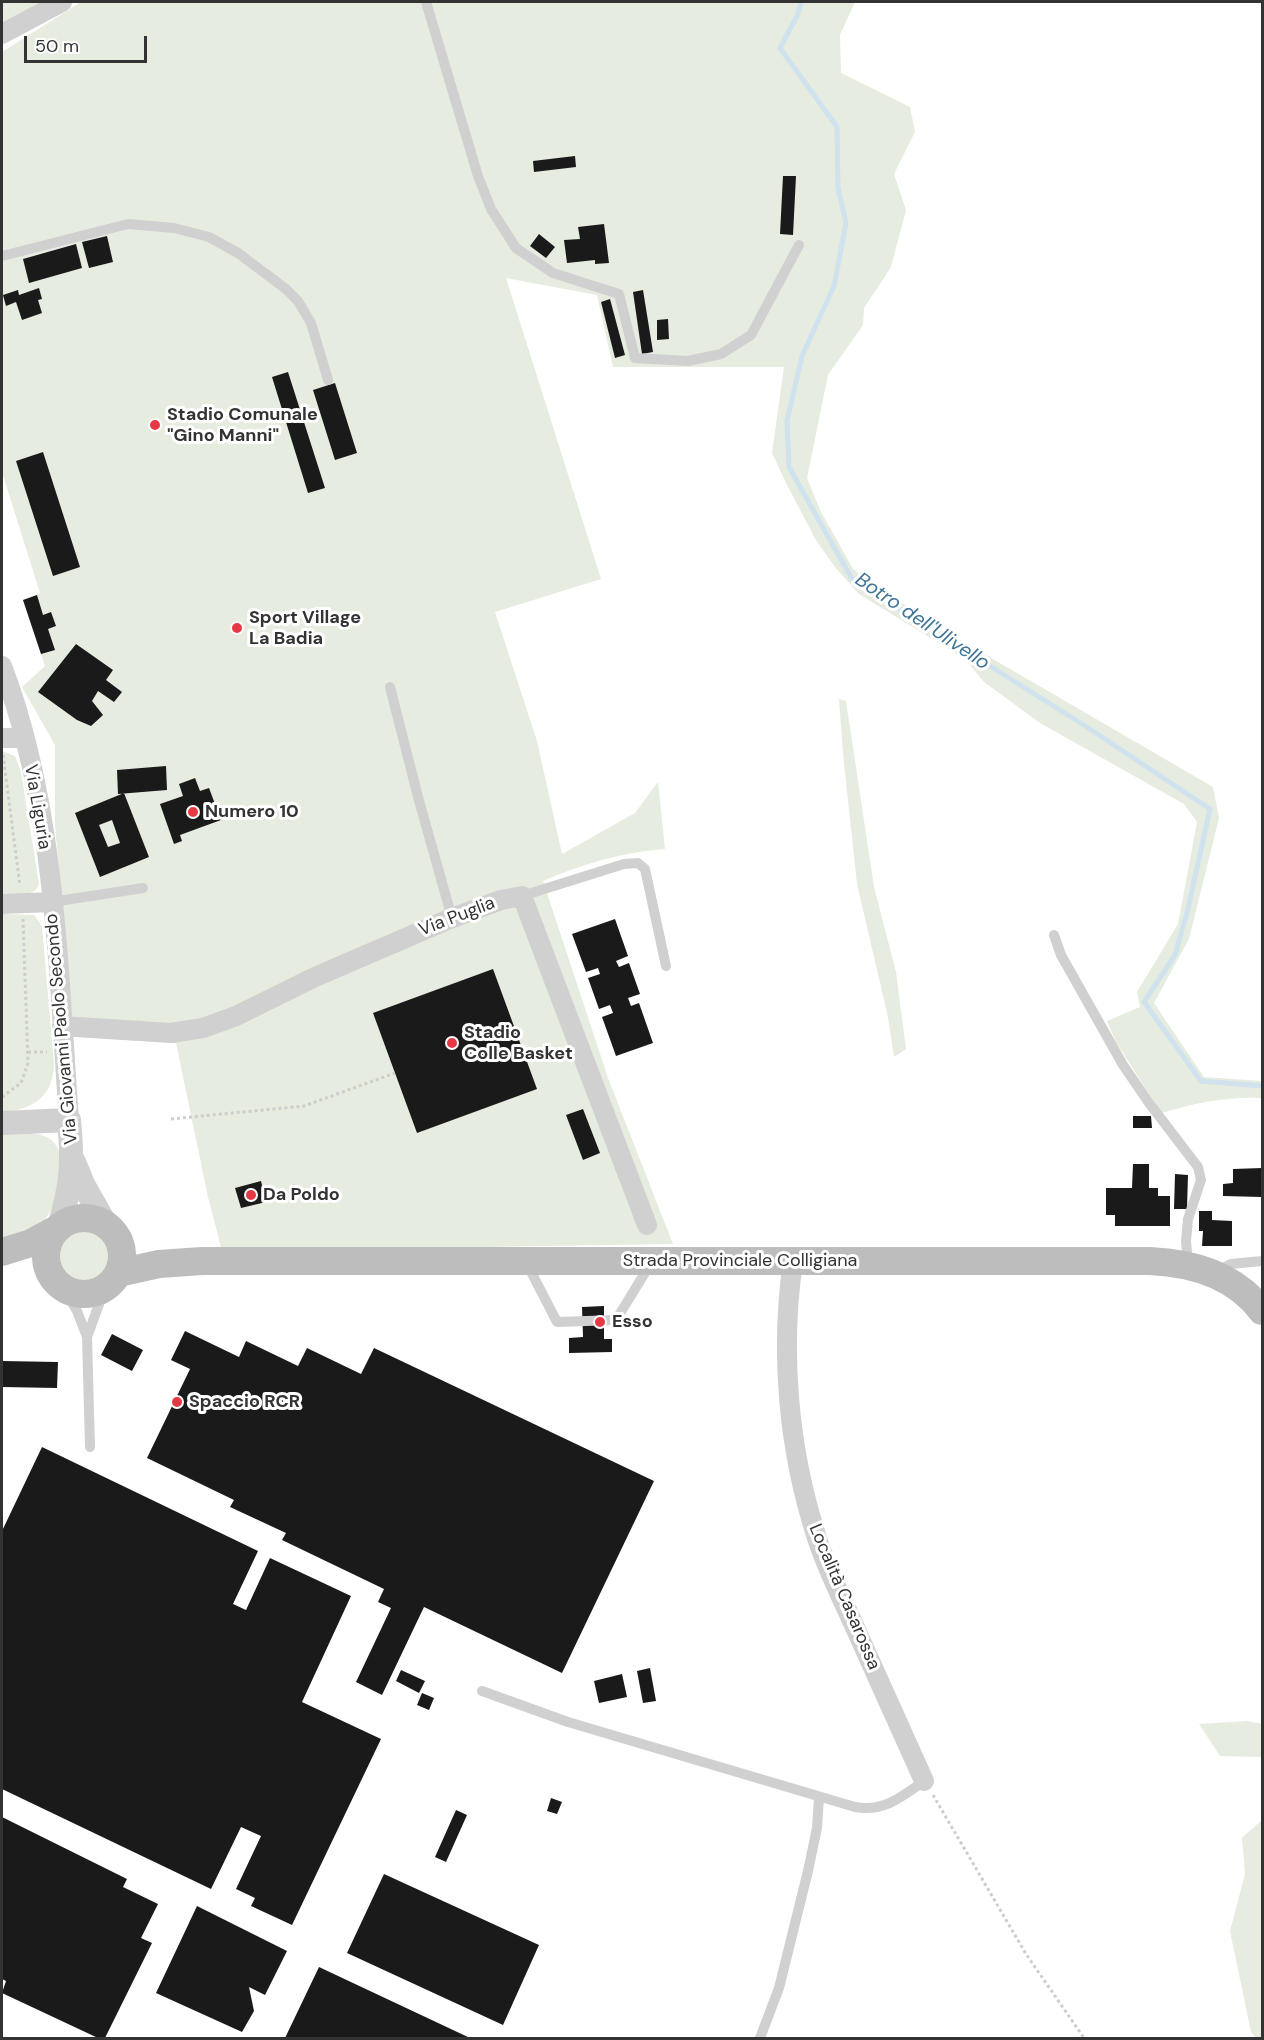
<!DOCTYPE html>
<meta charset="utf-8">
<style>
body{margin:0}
#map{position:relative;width:1264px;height:2040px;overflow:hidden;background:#fff;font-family:"DM Sans",sans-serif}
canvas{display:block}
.frame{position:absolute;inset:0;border:3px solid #333;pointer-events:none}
.scale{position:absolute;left:24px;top:36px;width:123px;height:27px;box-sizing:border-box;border:3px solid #333;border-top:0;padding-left:8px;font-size:18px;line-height:21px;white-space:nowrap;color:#333;-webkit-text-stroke:4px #fff;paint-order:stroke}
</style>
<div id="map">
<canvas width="1264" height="2040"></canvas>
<div class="frame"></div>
<div class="scale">50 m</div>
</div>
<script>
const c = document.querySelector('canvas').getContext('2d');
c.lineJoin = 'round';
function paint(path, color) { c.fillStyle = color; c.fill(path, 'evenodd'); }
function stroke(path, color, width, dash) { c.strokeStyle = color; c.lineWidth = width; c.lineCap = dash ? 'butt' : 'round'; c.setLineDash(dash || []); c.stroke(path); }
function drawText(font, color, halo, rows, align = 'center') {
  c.font = font + ' "DM Sans",sans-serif'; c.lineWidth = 6; c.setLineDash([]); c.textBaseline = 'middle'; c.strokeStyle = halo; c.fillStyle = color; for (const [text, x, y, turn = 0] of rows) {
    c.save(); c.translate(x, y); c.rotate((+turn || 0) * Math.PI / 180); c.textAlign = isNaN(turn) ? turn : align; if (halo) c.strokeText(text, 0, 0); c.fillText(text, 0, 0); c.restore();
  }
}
const green = new Path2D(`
 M 2,2 L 47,2 L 2,25 Z
 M 81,2 L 855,2 L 840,35 L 841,73 L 910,107 L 915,132 L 894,174 L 906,210 L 891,267 L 864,308 L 863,325 L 828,375 L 807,478 L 820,510 L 853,569 L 931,623 L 1213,787 L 1219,818 L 1189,939 L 1154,1003 L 1204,1077 L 1262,1081 L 1262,1098 C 1227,1096 1195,1103 1161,1113 L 1116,1042 L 1107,1021 L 1140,1007 L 1137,992 L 1178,924 L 1197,822 L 1184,804 L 1040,723 L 984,682 L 965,659 L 859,594 L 835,567 L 816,540 L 788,487 L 772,453 L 784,367 L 613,367 L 597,295 L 506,278 L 601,579 L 495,612 L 537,741 L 562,854 L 635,813 L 658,782 L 665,849 C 623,852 582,864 543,881 L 608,1078 L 673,1244 L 222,1251 L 208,1197 L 176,1043 L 74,1037 L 55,825 L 55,745 L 22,687 L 45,666 L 23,600 L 40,593 L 2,472 L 2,52 Z
 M 839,699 L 846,701 L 874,887 L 896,972 L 906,1049 L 894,1057 L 888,1017 L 857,884 L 843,754 Z
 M 2,751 L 15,756 L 21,772 L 39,884 C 35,898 14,894 2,895 Z
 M 2,914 L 34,915 L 42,926 L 54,1065 C 52,1099 33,1108 2,1113 Z
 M 30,1133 C 40,1134 49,1136 55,1144 C 70,1162 57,1211 39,1226 C 30,1234 13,1238 2,1244 L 2,1134 Z
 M57 1255a28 28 0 1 1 56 0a28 28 0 1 1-56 0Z
 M 1248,1721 L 1262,1724 L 1262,1757 L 1220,1756 L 1199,1724 Z
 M 1262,1820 L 1262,2038 L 1256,2038 L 1251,2032 L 1230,1931 L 1245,1874 L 1242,1838 Z`);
const stream = new Path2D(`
 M 801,2 L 798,14 L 780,48 L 837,127 L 838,188 L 846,223 L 834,286 L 802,356 L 787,421 L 789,467 L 852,579 L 1093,731 L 1210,809 L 1188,909 L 1175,955 L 1144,1002 L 1201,1081 L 1262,1086`);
const building = new Path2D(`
 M 575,156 L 576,167 L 534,172 L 533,161 Z
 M 783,176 L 796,176 L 793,235 L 780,234 Z
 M 604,224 L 609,263 L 595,264 L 595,260 L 567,263 L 564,240 L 580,239 L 578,227 Z
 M 539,234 L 555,247 L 546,258 L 530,246 Z
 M 107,236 L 113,262 L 89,268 L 82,242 Z
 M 76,244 L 82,268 L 29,283 L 23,259 Z
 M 39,288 L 42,299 L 38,300 L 42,313 L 22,320 L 16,302 L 6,306 L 3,295 L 18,290 L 19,295 Z
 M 643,290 L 653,352 L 642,354 L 633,292 Z
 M 610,299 L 625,355 L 615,358 L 601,302 Z
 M 668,319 L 669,339 L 657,340 L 657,320 Z
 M 288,372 L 325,488 L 308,493 L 272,377 Z
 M 335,383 L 357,453 L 335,460 L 313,390 Z
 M 43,452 L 80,567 L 53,576 L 16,461 Z
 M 37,595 L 43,615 L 51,612 L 56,626 L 48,629 L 55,650 L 41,654 L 23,600 Z
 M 76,644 L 113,670 L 106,680 L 122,692 L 114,702 L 98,691 L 92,701 L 103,715 L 91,726 L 77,720 L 38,692 Z
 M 166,766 L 167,790 L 118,794 L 117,770 Z
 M 195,778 L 200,791 L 209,788 L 221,820 L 180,835 L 182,841 L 174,844 L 160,804 L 183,796 L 179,784 Z
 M 124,793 L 149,857 L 100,877 L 75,813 ZM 112,820 L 120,843 L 108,847 L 99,825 Z
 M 615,919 L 628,956 L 616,961 L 619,967 L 629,963 L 640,994 L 628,998 L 631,1006 L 639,1003 L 653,1043 L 616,1056 L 602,1017 L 613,1013 L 610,1005 L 599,1009 L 588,978 L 600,974 L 598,968 L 586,972 L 572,934 Z
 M 493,969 L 537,1089 L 417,1133 L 373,1013 Z
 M 583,1109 L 600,1153 L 583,1160 L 566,1115 Z
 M 1133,1116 L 1151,1116 L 1152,1128 L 1133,1128 Z
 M 1133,1164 L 1149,1164 L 1149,1188 L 1158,1188 L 1158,1196 L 1170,1196 L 1170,1226 L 1115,1226 L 1115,1215 L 1106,1215 L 1106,1188 L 1132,1188 Z
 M 1262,1168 L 1262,1197 L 1223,1196 L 1223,1184 L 1233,1183 L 1233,1169 Z
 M 1175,1174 L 1188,1175 L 1187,1209 L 1174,1209 Z
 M 261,1181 L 266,1202 L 241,1208 L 235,1188 Z
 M 1199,1211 L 1212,1211 L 1212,1220 L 1232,1221 L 1232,1246 L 1202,1246 L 1203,1231 L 1199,1231 Z
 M 604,1306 L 604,1339 L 612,1339 L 612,1352 L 569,1353 L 569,1338 L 583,1337 L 582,1307 Z
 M 185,1331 L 239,1357 L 246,1341 L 298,1366 L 307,1348 L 361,1374 L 374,1348 L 654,1481 L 562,1673 L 424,1607 L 382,1695 L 356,1682 L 391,1608 L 378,1602 L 384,1589 L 282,1540 L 286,1533 L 230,1507 L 234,1500 L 147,1458 L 190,1369 L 171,1360 Z
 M 112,1334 L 143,1350 L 132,1371 L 101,1355 Z
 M 2,1361 L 58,1362 L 57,1388 L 2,1387 Z
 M 42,1447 L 258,1551 L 233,1604 L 246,1610 L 270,1558 L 351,1596 L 302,1702 L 381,1739 L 292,1925 L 251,1906 L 255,1898 L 236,1889 L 261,1836 L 241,1827 L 211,1889 L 2,1789 L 2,1531 Z
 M 650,1668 L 656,1701 L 643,1703 L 637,1671 Z
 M 401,1670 L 425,1681 L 419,1693 L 396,1681 Z
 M 622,1674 L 627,1697 L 599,1703 L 594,1681 Z
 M 422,1693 L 434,1698 L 429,1710 L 417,1705 Z
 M 551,1798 L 562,1802 L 557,1814 L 547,1811 Z
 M 456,1810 L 467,1815 L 446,1862 L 435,1857 Z
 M 2,1817 L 127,1879 L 123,1887 L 158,1904 L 141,1938 L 152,1943 L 105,2038 L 98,2038 L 2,1993 L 6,1981 L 2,1979 Z
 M 384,1874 L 539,1945 L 503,2025 L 347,1953 Z
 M 197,1906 L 287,1951 L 265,1995 L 249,1987 L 254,2011 L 242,2032 L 156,1993 Z
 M 319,1967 L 470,2038 L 285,2038 Z`);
const path = new Path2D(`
 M 3,755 L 20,886
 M 28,1052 L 47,1052
 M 2,1097 L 21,1083 L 28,1063 L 23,919
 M 171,1119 L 304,1106 L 395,1073
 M 933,1795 L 1026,1954 L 1084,2038`);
const service = new Path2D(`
 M 426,2 L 478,176 L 491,209 L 516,248 L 553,273 L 619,294 L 635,358 L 688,361 L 721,354 L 751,335 L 799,245
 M 2,256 L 128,224 L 174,228 L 209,237 L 238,253 L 286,289 L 298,301 L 311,323 L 328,380
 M 390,687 L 418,797 L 452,918
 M 522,896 L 624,864 L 638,863 L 645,869 L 666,966
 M 52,902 L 143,888
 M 1054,935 L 1061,955 L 1123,1065 L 1149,1103 L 1198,1167 L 1201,1180 L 1188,1219 L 1186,1241 L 1188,1264
 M 527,1264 L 557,1322 L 616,1320 L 651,1263
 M 1217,1271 L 1231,1264 L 1262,1261
 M 64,1289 L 77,1311 L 87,1337 L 90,1447
 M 87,1337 L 105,1288
 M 482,1691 L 568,1722 L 855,1807 C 884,1812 902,1797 924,1781
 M 760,2038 L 779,1988 L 808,1871 L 817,1828 L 819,1797`);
const minor = new Path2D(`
 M 2,34 L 62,2
 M 2,666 C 56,806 58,971 69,1120
 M 2,738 L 24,738
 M 2,904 L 52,902
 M 62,1026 L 171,1033 L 203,1028 L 236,1016 L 315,977 L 452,918 L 501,900 L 522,896 L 647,1225
 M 793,1261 C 780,1352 788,1447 816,1535 C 825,1565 840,1594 853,1623 C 877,1676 900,1728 924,1781`);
const tertiary = new Path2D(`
 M 2,1123 L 69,1120 C 73,1161 72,1186 59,1226
 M 74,1162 L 84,1186 L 105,1223`);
const secondary = new Path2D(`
 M46 1256a38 38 0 1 1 76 0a38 38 0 1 1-76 0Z
 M 2,1252 L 31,1243 L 55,1230
 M 118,1273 L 159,1264 L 202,1261 L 1150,1261 C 1194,1263 1235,1275 1262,1311`);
const markers = [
 [155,425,6,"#e63946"],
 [237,628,6,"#e63946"],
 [193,812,6,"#e63946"],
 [452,1043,6,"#e63946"],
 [251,1195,6,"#e63946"],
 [600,1322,6,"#e63946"],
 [177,1402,6,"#e63946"]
];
const poiNames = [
 ["Stadio Comunale",167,415],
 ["\"Gino Manni\"",167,436],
 ["Sport Village",249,618],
 ["La Badia",249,639],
 ["Numero 10",205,812],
 ["Stadio",464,1033],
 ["Colle Basket",464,1054],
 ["Da Poldo",263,1195],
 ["Esso",612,1322],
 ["Spaccio RCR",189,1402]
];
const streetNames = [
 ["Via Liguria",37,807,80],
 ["Via Puglia",457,917,-21],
 ["Via Giovanni Paolo Secondo",62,1029,-95],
 ["Strada Provinciale Colligiana",740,1261],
 ["Località Casarossa",844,1597,67]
];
const waterNames = [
 ["Botro dell'Ulivello",922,622,34]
];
paint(green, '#e6ecdf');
stroke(stream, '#cfe2ee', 5);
paint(building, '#1a1a1a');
stroke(path, '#cdcdcd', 3, [3, 3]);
stroke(service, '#d0d0d0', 10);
stroke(minor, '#d0d0d0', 20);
stroke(tertiary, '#d0d0d0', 24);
stroke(secondary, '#bdbdbd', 28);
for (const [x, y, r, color] of markers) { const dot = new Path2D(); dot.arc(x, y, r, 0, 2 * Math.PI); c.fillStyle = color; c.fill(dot); stroke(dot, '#fff', 2); }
drawText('bold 18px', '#333', '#fff', poiNames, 'left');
drawText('18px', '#333', '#fff', streetNames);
drawText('italic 20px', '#3f7597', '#fff', waterNames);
</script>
